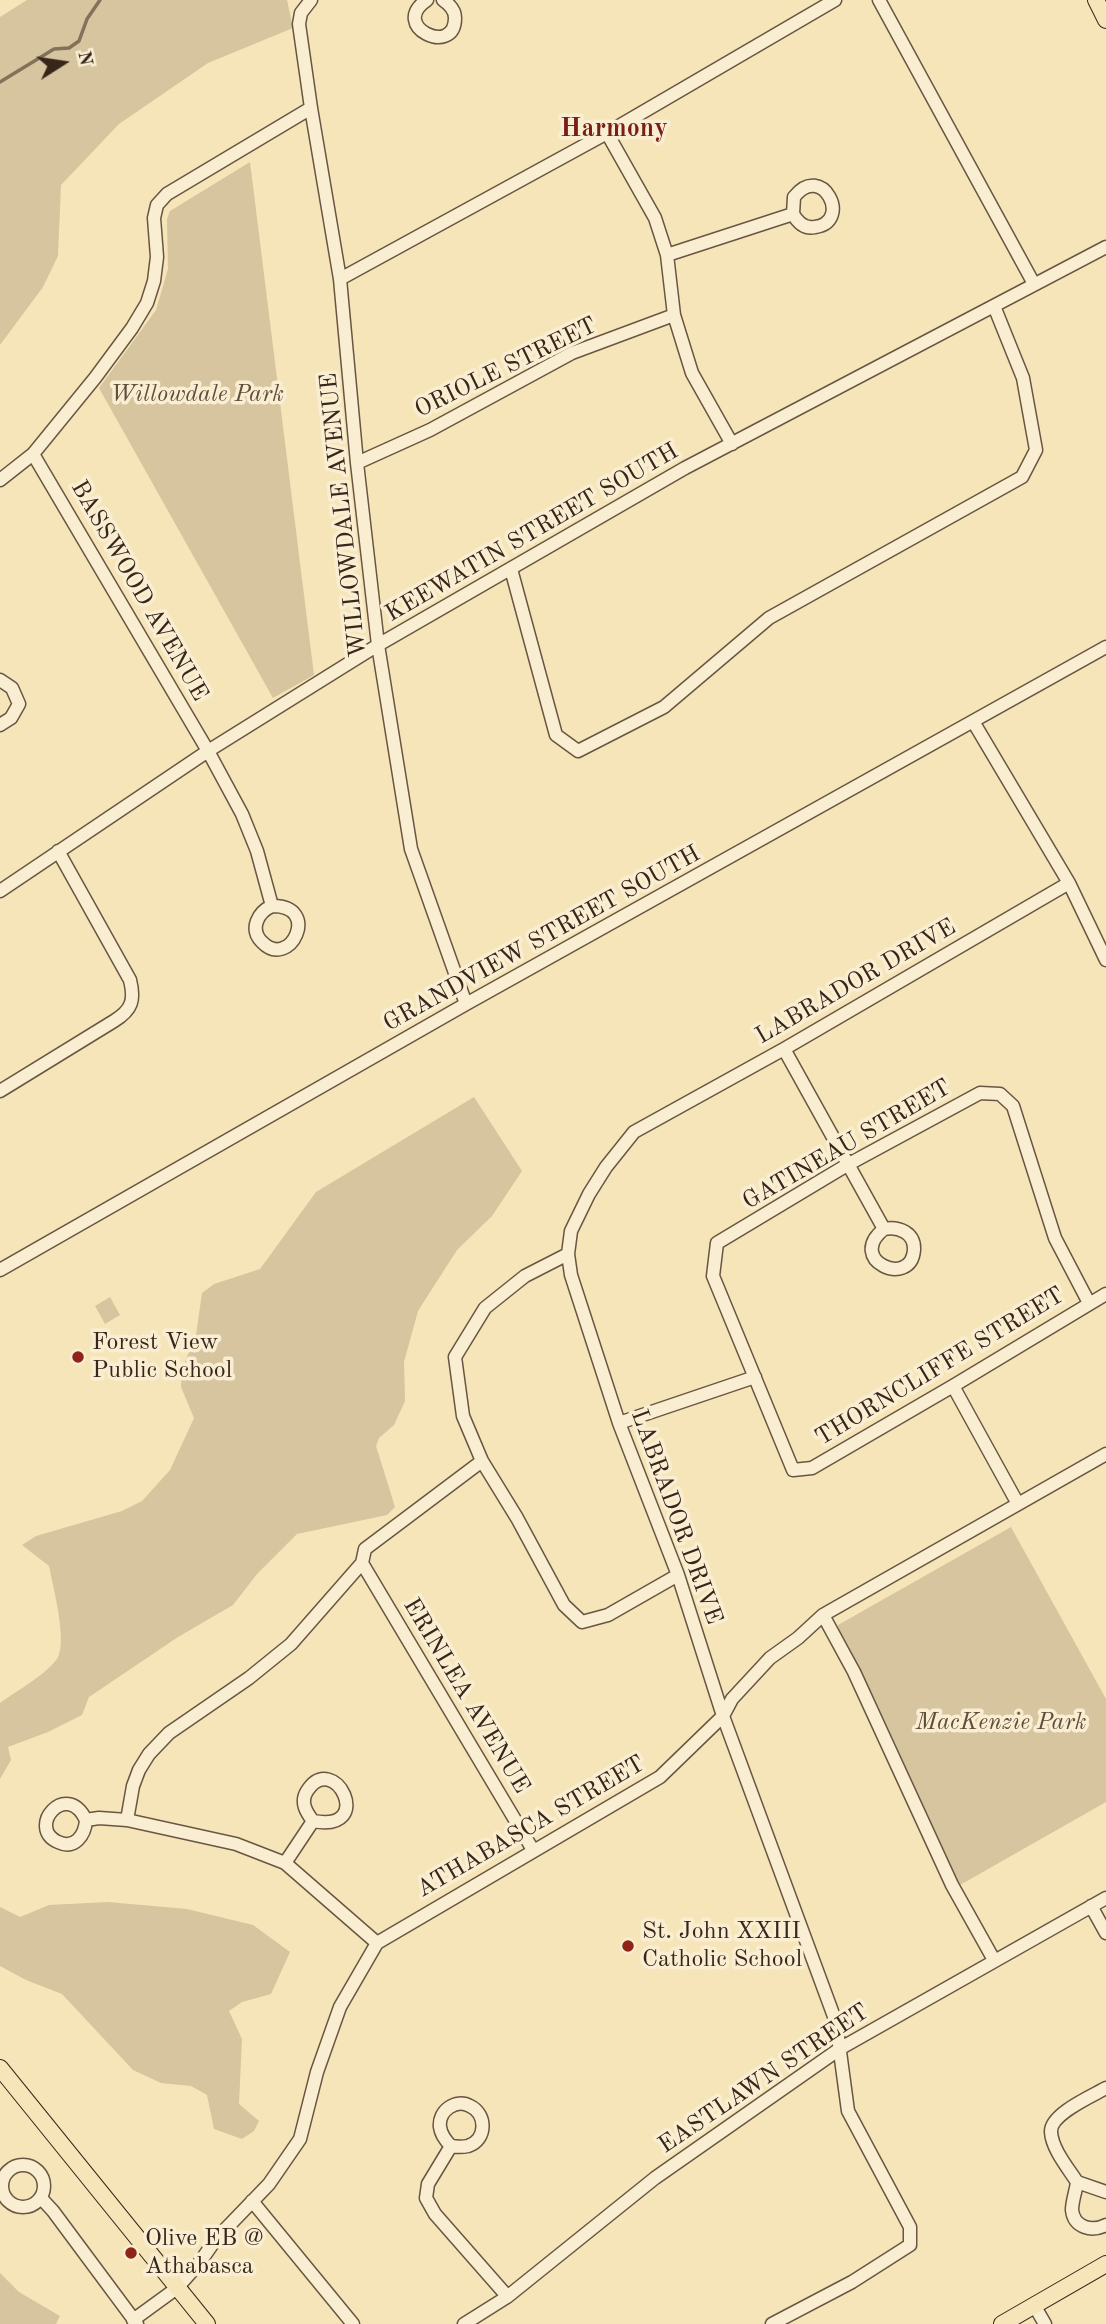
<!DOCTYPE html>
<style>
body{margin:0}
#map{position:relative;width:1106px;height:2324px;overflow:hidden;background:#f6e5b9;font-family:"Old Standard TT",serif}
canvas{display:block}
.north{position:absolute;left:28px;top:28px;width:70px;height:70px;-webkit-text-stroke:5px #f9eed2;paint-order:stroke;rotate:78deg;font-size:19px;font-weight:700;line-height:28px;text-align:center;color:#38261b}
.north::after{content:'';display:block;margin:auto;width:24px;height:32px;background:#38261b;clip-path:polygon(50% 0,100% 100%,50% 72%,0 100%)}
</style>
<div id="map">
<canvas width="1106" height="2324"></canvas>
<div class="north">N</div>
</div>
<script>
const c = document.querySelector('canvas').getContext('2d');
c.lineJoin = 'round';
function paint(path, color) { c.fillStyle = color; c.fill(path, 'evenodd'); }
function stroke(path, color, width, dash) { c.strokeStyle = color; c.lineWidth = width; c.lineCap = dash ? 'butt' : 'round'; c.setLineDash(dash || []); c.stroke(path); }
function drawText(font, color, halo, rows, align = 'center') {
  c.font = font + ' "Old Standard TT",serif'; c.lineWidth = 7; c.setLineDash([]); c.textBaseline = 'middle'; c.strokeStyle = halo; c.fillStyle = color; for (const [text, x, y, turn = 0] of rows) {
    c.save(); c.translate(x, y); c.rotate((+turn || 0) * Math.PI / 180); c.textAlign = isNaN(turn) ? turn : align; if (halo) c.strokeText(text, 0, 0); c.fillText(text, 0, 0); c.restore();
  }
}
const green = new Path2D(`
 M 27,0 L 287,0 L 293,28 L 208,63 L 119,124 L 61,185 L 58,256 L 43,287 L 0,345 L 0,17 Z
 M 250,162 L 314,675 L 273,698 L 99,388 L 156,310 L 168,269 L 167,219 L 170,211 Z
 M 474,1097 L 522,1171 L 492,1216 L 457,1250 L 418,1311 L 404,1362 L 405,1401 L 394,1425 L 379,1438 L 376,1446 L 395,1507 L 387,1515 L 297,1534 L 257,1574 L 233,1605 L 178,1637 L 89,1697 L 82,1715 L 48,1732 L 8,1747 L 11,1760 L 0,1779 L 0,1703 C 17,1691 45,1675 57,1659 C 68,1642 53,1587 49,1566 L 22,1545 L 36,1536 L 122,1511 L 142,1501 L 170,1470 L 194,1418 L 181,1387 L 182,1369 L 196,1335 L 202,1293 L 214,1284 L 260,1269 L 316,1192 Z
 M 110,1297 L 120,1315 L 105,1324 L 95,1306 Z
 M 1011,1527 L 1106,1699 L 1106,1802 L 960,1885 L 878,1706 L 839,1631 L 838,1625 Z
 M 108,1902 L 187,1909 L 253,1925 L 290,1952 L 271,1994 L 242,2002 L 229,2011 L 242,2039 L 239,2104 L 259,2121 L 254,2131 L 242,2139 L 214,2129 L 207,2095 L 191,2086 L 161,2083 L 133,2070 L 62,1994 L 26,1980 L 0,1966 L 0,1907 L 20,1917 L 49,1905 Z
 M 0,2273 L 19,2292 L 60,2316 L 56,2324 L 0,2324 Z`);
const stream = new Path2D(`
 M 0,82 L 54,49 L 69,48 L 79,41 L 87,19 L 100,0`);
const minor = new Path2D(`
 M 311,0 L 301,13 L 299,24 L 311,108 L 340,279 L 357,463 L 378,645 L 411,849 L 466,1004
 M 427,0 C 388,26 455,58 455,18 C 455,9 449,4 443,0
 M 879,0 L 1034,284
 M 607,133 L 655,218 L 667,255 L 674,315 L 692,373 L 732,444
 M 667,255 L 793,214 L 794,197 C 822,161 853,222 815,227 C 805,229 798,223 793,214
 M 340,279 L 607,133 L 835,0
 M 33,454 L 208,751 L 242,814 L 257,851 L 272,906 C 322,905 290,971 262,942 C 249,929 258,912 272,906
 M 357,463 L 430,430 L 572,353 L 674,315
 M 0,480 L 33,454 L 95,378 L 132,328 L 147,303 L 154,281 L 157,257 L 154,218 L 157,205 L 167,194 L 311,108
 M 511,569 L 556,735 L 578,751 L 664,707 L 769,618 L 1022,477 L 1036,450 L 1023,378 L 994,306
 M 0,680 L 12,688 L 19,704 L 11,718 L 0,725
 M 974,723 L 1069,883 L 1106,960
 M 0,891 L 208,751 L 378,645 L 685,468 L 1106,247
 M 784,1049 L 884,1229 C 899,1226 915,1233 914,1250 C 911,1289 845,1260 884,1229
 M 0,1091 L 114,1021 C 132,1010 135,1000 130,980 L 58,851
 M 568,1254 L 525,1276 L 485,1308 L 455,1357 L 463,1416 L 482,1461 L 517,1518 L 564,1605 L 582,1622 L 608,1615 L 678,1575
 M 0,1270 L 466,1004 L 1106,647
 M 1089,1303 L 1055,1238 L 1013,1106 L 1000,1094 L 980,1093 L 847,1165 L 717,1243 L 713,1276 L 793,1470 L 812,1468 L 953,1386 L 1106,1294
 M 953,1386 L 1018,1504
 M 619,1423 L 755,1377
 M 362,1563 L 533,1850
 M 823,1615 L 854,1672 L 952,1885 L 994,1960
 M 86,1820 C 85,1835 75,1850 58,1842 C 26,1828 66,1779 86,1820 L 99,1818 L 127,1820 L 236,1844 L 285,1863 L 377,1943
 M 127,1820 L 133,1786 L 139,1770 L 149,1754 L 169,1733 L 249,1678 L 291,1644 L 362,1563 L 365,1549 L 482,1461
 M 285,1863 L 313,1821 C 306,1812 300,1802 307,1791 C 334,1749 377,1833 313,1821
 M 1091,1906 L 1106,1933
 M 451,2146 C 457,2147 463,2147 468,2146 C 487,2140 487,2114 470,2106 C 456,2098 438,2111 440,2127 C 441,2135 446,2141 451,2146 L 428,2184 L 426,2198 L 435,2214 L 507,2296
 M2 2186a21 21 0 1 1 42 0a21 21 0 1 1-42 0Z
 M 1077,2182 C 1068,2168 1052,2149 1051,2132 C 1050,2114 1092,2096 1106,2088
 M 1106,2192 L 1077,2182 C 1076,2191 1072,2201 1072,2210 C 1074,2228 1092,2232 1106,2225
 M 41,2198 L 53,2211 L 137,2324
 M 252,2201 L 353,2324
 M 1034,2305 L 1045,2324
 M 133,2320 L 177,2288 L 200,2262 L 216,2239 L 269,2184 L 300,2139 L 317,2072 L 340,2007 L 377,1943 L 660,1777 L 723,1716 L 732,1699 L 770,1658 L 798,1638 L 823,1615 L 1106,1454
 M 464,2324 L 507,2297 L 655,2178 L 841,2048 L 1106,1898
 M 772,2324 L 852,2282 L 910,2245 L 910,2227 L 848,2111 L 836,2022 L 723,1716 L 678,1575 L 619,1423 L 571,1275 L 568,1254 L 571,1231 L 589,1194 L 606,1167 L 634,1132 L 784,1049 L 1069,883`);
const major = new Path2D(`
 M 1096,0 L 1106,20
 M 0,2068 L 207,2324
 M 1002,2324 L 1106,2264`);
const markers = [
 [78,1357,7,"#8f2418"],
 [628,1946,7,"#8f2418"],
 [131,2253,7,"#8f2418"]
];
const streetNames = [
 ["ORIOLE STREET",506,368,-26],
 ["WILLOWDALE AVENUE",344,515,-96],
 ["KEEWATIN STREET SOUTH",532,533,-30],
 ["BASSWOOD AVENUE",139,591,60],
 ["GRANDVIEW STREET SOUTH",542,939,-29],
 ["LABRADOR DRIVE",856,982,-30],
 ["GATINEAU STREET",847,1145,-30],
 ["THORNCLIFFE STREET",940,1367,-31],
 ["LABRADOR DRIVE",676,1517,70],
 ["ERINLEA AVENUE",466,1696,59],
 ["ATHABASCA STREET",531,1827,-30],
 ["EASTLAWN STREET",764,2079,-34]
];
const parkNames = [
 ["Willowdale Park",197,395],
 ["MacKenzie Park",1001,1723]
];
const poiNames = [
 ["Forest View",92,1343],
 ["Public School",92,1371],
 ["St. John XXIII",642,1932],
 ["Catholic School",642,1960],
 ["Olive EB @",145,2239],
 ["Athabasca",145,2267]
];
const neighbourhoodNames = [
 ["Harmony",614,129]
];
paint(green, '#d6c59e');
stroke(stream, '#837259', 3.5);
stroke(minor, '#685642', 15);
stroke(major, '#38261b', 18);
stroke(minor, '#f9eed2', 12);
stroke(major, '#f6e5b9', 16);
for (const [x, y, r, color] of markers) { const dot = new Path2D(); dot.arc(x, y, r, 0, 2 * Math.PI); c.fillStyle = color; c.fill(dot); stroke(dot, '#f9eed2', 2.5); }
drawText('24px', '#38261b', '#f9eed2', streetNames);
drawText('italic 24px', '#604e3c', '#f9eed2', parkNames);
drawText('24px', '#38261b', '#f9eed2', poiNames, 'left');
drawText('bold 26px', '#7a1f14', '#f9eed2', neighbourhoodNames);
</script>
